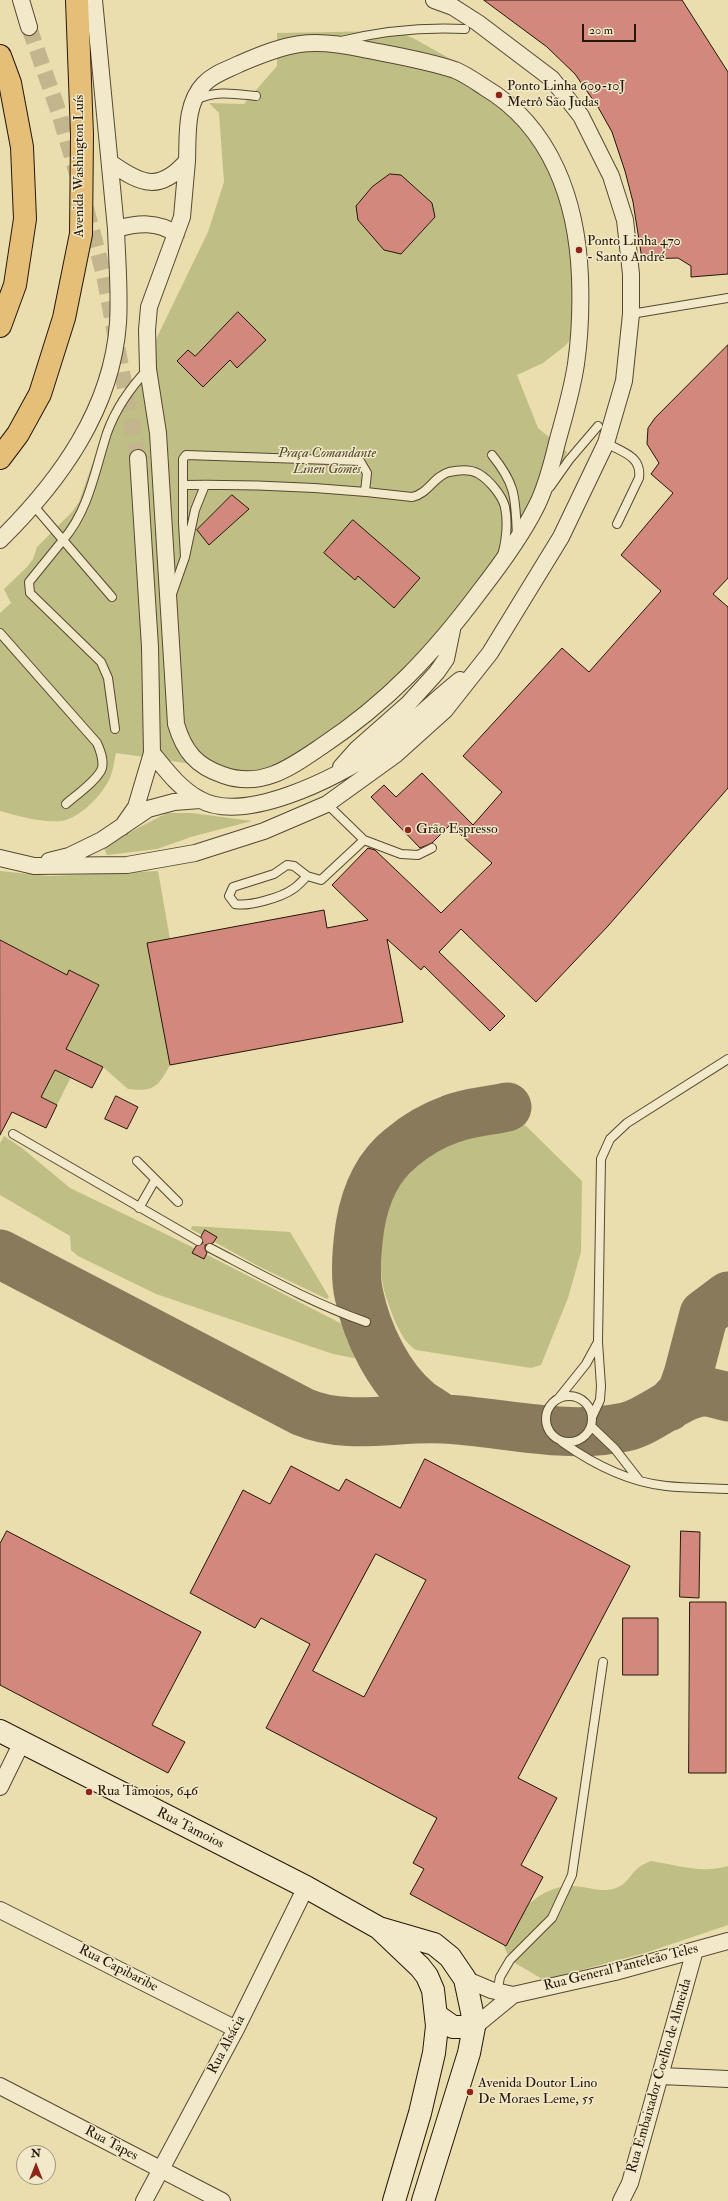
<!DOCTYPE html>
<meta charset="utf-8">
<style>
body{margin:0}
#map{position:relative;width:728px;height:2201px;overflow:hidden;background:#eaddae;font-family:"IM FELL Double Pica",serif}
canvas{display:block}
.north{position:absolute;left:16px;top:2145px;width:40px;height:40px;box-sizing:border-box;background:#f1e9ca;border:1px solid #9f957c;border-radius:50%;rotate:0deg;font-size:11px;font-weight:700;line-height:16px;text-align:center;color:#251708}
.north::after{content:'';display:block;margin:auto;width:14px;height:18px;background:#8f2418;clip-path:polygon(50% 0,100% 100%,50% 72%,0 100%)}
.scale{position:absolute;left:582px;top:24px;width:54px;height:18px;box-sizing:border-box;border:2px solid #251708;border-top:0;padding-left:5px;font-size:12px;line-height:14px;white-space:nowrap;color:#251708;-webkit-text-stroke:3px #f1e9ca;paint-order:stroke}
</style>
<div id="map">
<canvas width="728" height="2201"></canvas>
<div class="north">N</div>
<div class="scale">20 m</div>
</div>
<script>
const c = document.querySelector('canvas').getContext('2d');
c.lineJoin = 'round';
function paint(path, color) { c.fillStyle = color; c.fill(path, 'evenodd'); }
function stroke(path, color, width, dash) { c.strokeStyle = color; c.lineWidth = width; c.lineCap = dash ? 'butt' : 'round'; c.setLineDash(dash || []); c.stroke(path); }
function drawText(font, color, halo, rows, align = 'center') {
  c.font = font + ' "IM FELL Double Pica",serif'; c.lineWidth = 3; c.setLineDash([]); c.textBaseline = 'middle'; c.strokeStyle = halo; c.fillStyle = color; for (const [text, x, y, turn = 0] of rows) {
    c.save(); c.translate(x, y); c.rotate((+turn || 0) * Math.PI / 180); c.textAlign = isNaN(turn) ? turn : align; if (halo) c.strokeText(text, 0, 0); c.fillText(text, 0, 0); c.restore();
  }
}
const green = new Path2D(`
 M 387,31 L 400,33 L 413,38 L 454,61 L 535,126 L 586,265 L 588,295 L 572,337 L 565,346 L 543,363 L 517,375 L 538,428 L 567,452 C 552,487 537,522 517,554 C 469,629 378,734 296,770 C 289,773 281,777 273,779 C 263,782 207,766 192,764 C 167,760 142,757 116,753 C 114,762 113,772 109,780 C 101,796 79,819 61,821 C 41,823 19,816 0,811 L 0,613 L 11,603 L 4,589 L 27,567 L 33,559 L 37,547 L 72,512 L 79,502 L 103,433 L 145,362 L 208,232 L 224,182 L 219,113 L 209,103 L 244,104 L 277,66 L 277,33 Z
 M 167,813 L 192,813 L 252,821 L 191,837 L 157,849 L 107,855 L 103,846 Z
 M 0,871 L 49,876 L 158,871 L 170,939 L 147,943 L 170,1065 C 158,1087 154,1092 128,1089 L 103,1067 L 81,1057 L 57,1105 L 15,1085 L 5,1109 L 4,1127 L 0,1124 L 0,1061 L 50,966 L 0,940 ZM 69,970 L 99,985 L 46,1087 L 17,1072 Z
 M 525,1125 L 582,1181 L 581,1252 L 568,1298 L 541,1365 L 531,1368 L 416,1350 C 400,1340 392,1314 386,1297 C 379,1274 379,1252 384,1229 C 387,1213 392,1197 400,1183 C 420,1146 486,1128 525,1125 Z
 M 4,1136 L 22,1148 L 70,1188 L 180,1241 L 346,1326 L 354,1338 L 364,1360 L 333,1354 L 156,1294 L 78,1256 L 71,1250 L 70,1236 L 0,1195 L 0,1143 Z
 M 192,1226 L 290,1232 L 329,1297 L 327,1299 L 258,1266 L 191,1229 Z
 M 651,1861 C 677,1865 702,1874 728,1866 L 728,1925 L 645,1953 L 544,1980 L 510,1960 L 504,1946 C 512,1917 537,1887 570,1886 C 584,1885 601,1894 616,1888 C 627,1884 629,1876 638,1868 C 641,1865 647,1863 651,1861 Z`);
const taxiway = new Path2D(`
 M 0,1254 L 303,1412 C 348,1431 398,1416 444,1419 C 504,1422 565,1440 625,1427 C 651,1422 682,1390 707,1392 C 714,1393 721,1395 728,1397
 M 668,1407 L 682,1392 L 688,1375 L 704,1314 L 728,1296
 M 443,1419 C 435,1413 426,1408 418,1402 C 388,1377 367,1333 359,1295 C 354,1274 357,1247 360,1226 C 365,1196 377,1167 401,1148 C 415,1136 434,1125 451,1119 C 468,1112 489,1111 507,1107`);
const building = new Path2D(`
 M 484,0 L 682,0 L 728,72 L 728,274 L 691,277 L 691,266 L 678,258 L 642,259 L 633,202 L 625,171 L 612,132 L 598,107 L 575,74 L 547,47 Z
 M 390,174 L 401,175 L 432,203 L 435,217 L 401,254 L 384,250 L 358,220 L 356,206 L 372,187 Z
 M 238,312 L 266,340 L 237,368 L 230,360 L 203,387 L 177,361 L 188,350 L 195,356 Z
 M 728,345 L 728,578 L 713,594 L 728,607 L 728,788 L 608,926 L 536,1002 L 461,929 L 439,952 L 505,1016 L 490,1031 L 424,966 L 421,970 L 387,939 L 403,1022 L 170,1065 L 147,943 L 324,910 L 327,928 L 368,920 L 332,885 L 368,848 L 375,850 L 441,913 L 492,863 L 450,825 L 432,843 L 420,848 L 371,797 L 384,785 L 396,797 L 422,773 L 473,825 L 502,792 L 463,756 L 562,648 L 589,672 L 661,591 L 621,555 L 673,493 L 651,474 L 659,463 L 647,444 L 648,428 L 655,418 Z
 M 232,495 L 249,509 L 209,545 L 197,530 Z
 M 353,520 L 420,578 L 394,608 L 358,576 L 355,580 L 324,553 Z
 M 0,940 L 67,975 L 69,970 L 99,985 L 66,1049 L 103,1067 L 92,1088 L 55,1070 L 41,1097 L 57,1105 L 46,1128 L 12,1112 L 0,1135 Z
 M 116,1096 L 138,1107 L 127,1129 L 105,1119 Z
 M 205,1230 L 217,1237 L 213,1243 L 205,1245 L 205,1249 L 207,1253 L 204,1259 L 192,1253 L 196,1246 L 203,1243 L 201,1237 Z
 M 425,1459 L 630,1566 L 518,1778 L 557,1798 L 521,1865 L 543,1877 L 506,1946 L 410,1894 L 424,1869 L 413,1863 L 437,1818 L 266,1728 L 310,1644 L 261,1618 L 255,1628 L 190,1593 L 243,1490 L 270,1504 L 291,1466 L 339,1491 L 346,1479 L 400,1508 ZM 376,1554 L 426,1580 L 364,1697 L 313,1671 Z
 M 7,1531 L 201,1632 L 152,1725 L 185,1742 L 168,1773 L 0,1685 L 0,1544 Z
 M 681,1531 L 700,1532 L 699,1598 L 680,1597 Z
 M 690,1602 L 726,1602 L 726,1773 L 689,1773 Z
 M 623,1618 L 658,1618 L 658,1675 L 623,1675 Z`);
const minorTunnel = new Path2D(`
 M 29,27 L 59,113 L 77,174
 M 86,208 L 104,275 L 138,458`);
const service = new Path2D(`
 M 341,41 C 382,31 424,27 465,29
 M 196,100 C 216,90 235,94 256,96
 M 631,314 L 728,298
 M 606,443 C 622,452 642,456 639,478 L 617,524
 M 492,455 C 517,486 515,498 517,536
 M 184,485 C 261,484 336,488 412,497 C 428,494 434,476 449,472 C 458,470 471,469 479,474 C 489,480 502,495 505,507 C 508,522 506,541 502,556
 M 550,487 L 569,460 L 598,426
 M 33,505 L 63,540 L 29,582 L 30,593 L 101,662 L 108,678 L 115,729
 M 185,557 L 183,523 L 183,459 L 186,455 L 360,461 L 367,473 L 365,492
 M 172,594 L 185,557 L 195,510 L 205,485
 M 112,597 L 63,540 C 89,510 95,470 107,433 C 116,408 130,388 148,369
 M 0,633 L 97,743 C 100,750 104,759 102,768 C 99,779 75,796 66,804
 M 327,804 L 364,840 L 401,854 L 418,855 L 432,848
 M 307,876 L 294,866 L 287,865 L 274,874 L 233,887 L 229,896 L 235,904 C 249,907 282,897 293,889 C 298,886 303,880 307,876 L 321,880 L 364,840
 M 13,1134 L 198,1241
 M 137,1161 L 178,1202
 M 139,1208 L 155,1180
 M 210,1248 C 262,1275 312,1303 366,1322
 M546 1419a23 23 0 1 1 46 0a23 23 0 1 1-46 0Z
 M 558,1399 L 586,1364 L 598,1342
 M 592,1417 L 600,1400 L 601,1386 L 598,1342 L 601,1159 L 610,1139 L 627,1123 L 728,1059
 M 591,1426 L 615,1449 L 639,1480
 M 562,1442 C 593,1464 628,1482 666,1486 C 686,1488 708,1488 728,1489
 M 497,1994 L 500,1977 L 510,1960 L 552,1918 L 572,1875 L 603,1662`);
const minor = new Path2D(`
 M 21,0 L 29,27
 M 94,0 L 116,229
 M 111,163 C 142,185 160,192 187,161 C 188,135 185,104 204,84 C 213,74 227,70 239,64 C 288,43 309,37 363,49 C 393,55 425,60 455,70 C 465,74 475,81 484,87 C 552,127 577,202 580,277 C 581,305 580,336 576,364 C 572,391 564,417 557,443 C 552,464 546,488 536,507 C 521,537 501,564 480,591 C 433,654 388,702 322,746 C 291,767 262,789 223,775 C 196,766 184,751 176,724 L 158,433 L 148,369 L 147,330 L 149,307 L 182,217 L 187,161
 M 0,540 C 60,481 112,409 118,323 C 120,292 117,260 116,229 C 138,223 157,221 176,234
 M 152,753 C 166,770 179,788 199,799 C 243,825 337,778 374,752 C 404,731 431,703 460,680
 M 341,767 L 357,749 L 408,704 L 437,672 L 446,659 L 452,630
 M 122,827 L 136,807 L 152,753 L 150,647 L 138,458
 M 0,858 L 34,866 L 127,865 L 195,853 L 264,831 L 327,804 L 395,755 L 445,710 L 490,653 L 561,537 L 606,443 L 624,381 L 631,314 L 631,274 L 625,220 L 611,176 L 581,116 L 552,79 L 478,23 L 453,7 L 434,0
 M 49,861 L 69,856 L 102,840 L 148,809 L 174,802 L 200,800
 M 0,1787 L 22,1742
 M 0,1910 L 236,2029
 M 465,1979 L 491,1990 L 513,1995
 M 474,2027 L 513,1995 L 615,1972 L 728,1941
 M 661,2076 L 728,2079
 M 0,2086 L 222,2201
 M 144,2201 L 236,2029 L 306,1887
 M 621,2201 L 630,2183 L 695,1950`);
const secondary = new Path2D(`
 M 0,1731 L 306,1887 L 379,1928 L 420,1967 L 427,1976 L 433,1990 L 437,2026 L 434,2053 L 420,2113 L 394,2201
 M 379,1928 L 434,1944 L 450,1957 L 465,1979 L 472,2012 L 474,2027 L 469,2053 L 423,2201
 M 436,2015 L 453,2027 L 474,2027`);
const trunk = new Path2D(`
 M 0,56 L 10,83 L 22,147 L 25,219 L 15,285 L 0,326
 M 0,458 L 18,434 L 40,394 L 64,318 L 81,234 L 82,135 L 77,0`);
const markers = [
 [499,95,4,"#8f2418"],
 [579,250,4,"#8f2418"],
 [408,830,4,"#8f2418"],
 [89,1792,4,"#8f2418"],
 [470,2092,4,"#8f2418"]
];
const poiNames = [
 ["Ponto Linha 609-10J",507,87],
 ["Metrô São Judas",507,103],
 ["Ponto Linha 470",587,242],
 ["- Santo André",587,258],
 ["Grão Espresso",416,830],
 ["Rua Tamoios, 646",97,1792],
 ["Avenida Doutor Lino",478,2084],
 ["De Moraes Leme, 55",478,2100]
];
const streetNames = [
 ["Avenida Washington Luís",80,166,-90],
 ["Rua Tamoios",190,1829,27],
 ["Rua General Panteleão Teles",621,1968,-14],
 ["Rua Capibaribe",118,1969,27],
 ["Rua Alsácia",227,2045,-62],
 ["Rua Embaixador Coelho de Almeida",660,2076,-74],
 ["Rua Tapes",111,2144,28]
];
const parkNames = [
 ["Praça Comandante",327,454],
 ["Lineu Gomes",327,470]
];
paint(green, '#bfbf85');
stroke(taxiway, '#887a5b', 49);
paint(building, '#d2887c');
stroke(building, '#251708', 1);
stroke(minorTunnel, '#c3b58d', 16, [16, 8]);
stroke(service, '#564832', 10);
stroke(minor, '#564832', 18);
stroke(secondary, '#251708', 24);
stroke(trunk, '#251708', 24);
stroke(service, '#f1e9ca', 8);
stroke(minor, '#f1e9ca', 16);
stroke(secondary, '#f1e9ca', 22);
stroke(trunk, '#e5be77', 22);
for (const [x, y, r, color] of markers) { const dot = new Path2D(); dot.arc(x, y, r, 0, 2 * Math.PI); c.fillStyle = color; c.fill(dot); stroke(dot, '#f1e9ca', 1.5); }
drawText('14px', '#251708', '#f1e9ca', poiNames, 'left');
drawText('14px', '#251708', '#f1e9ca', streetNames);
drawText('italic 14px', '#53492e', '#f1e9ca', parkNames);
</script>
